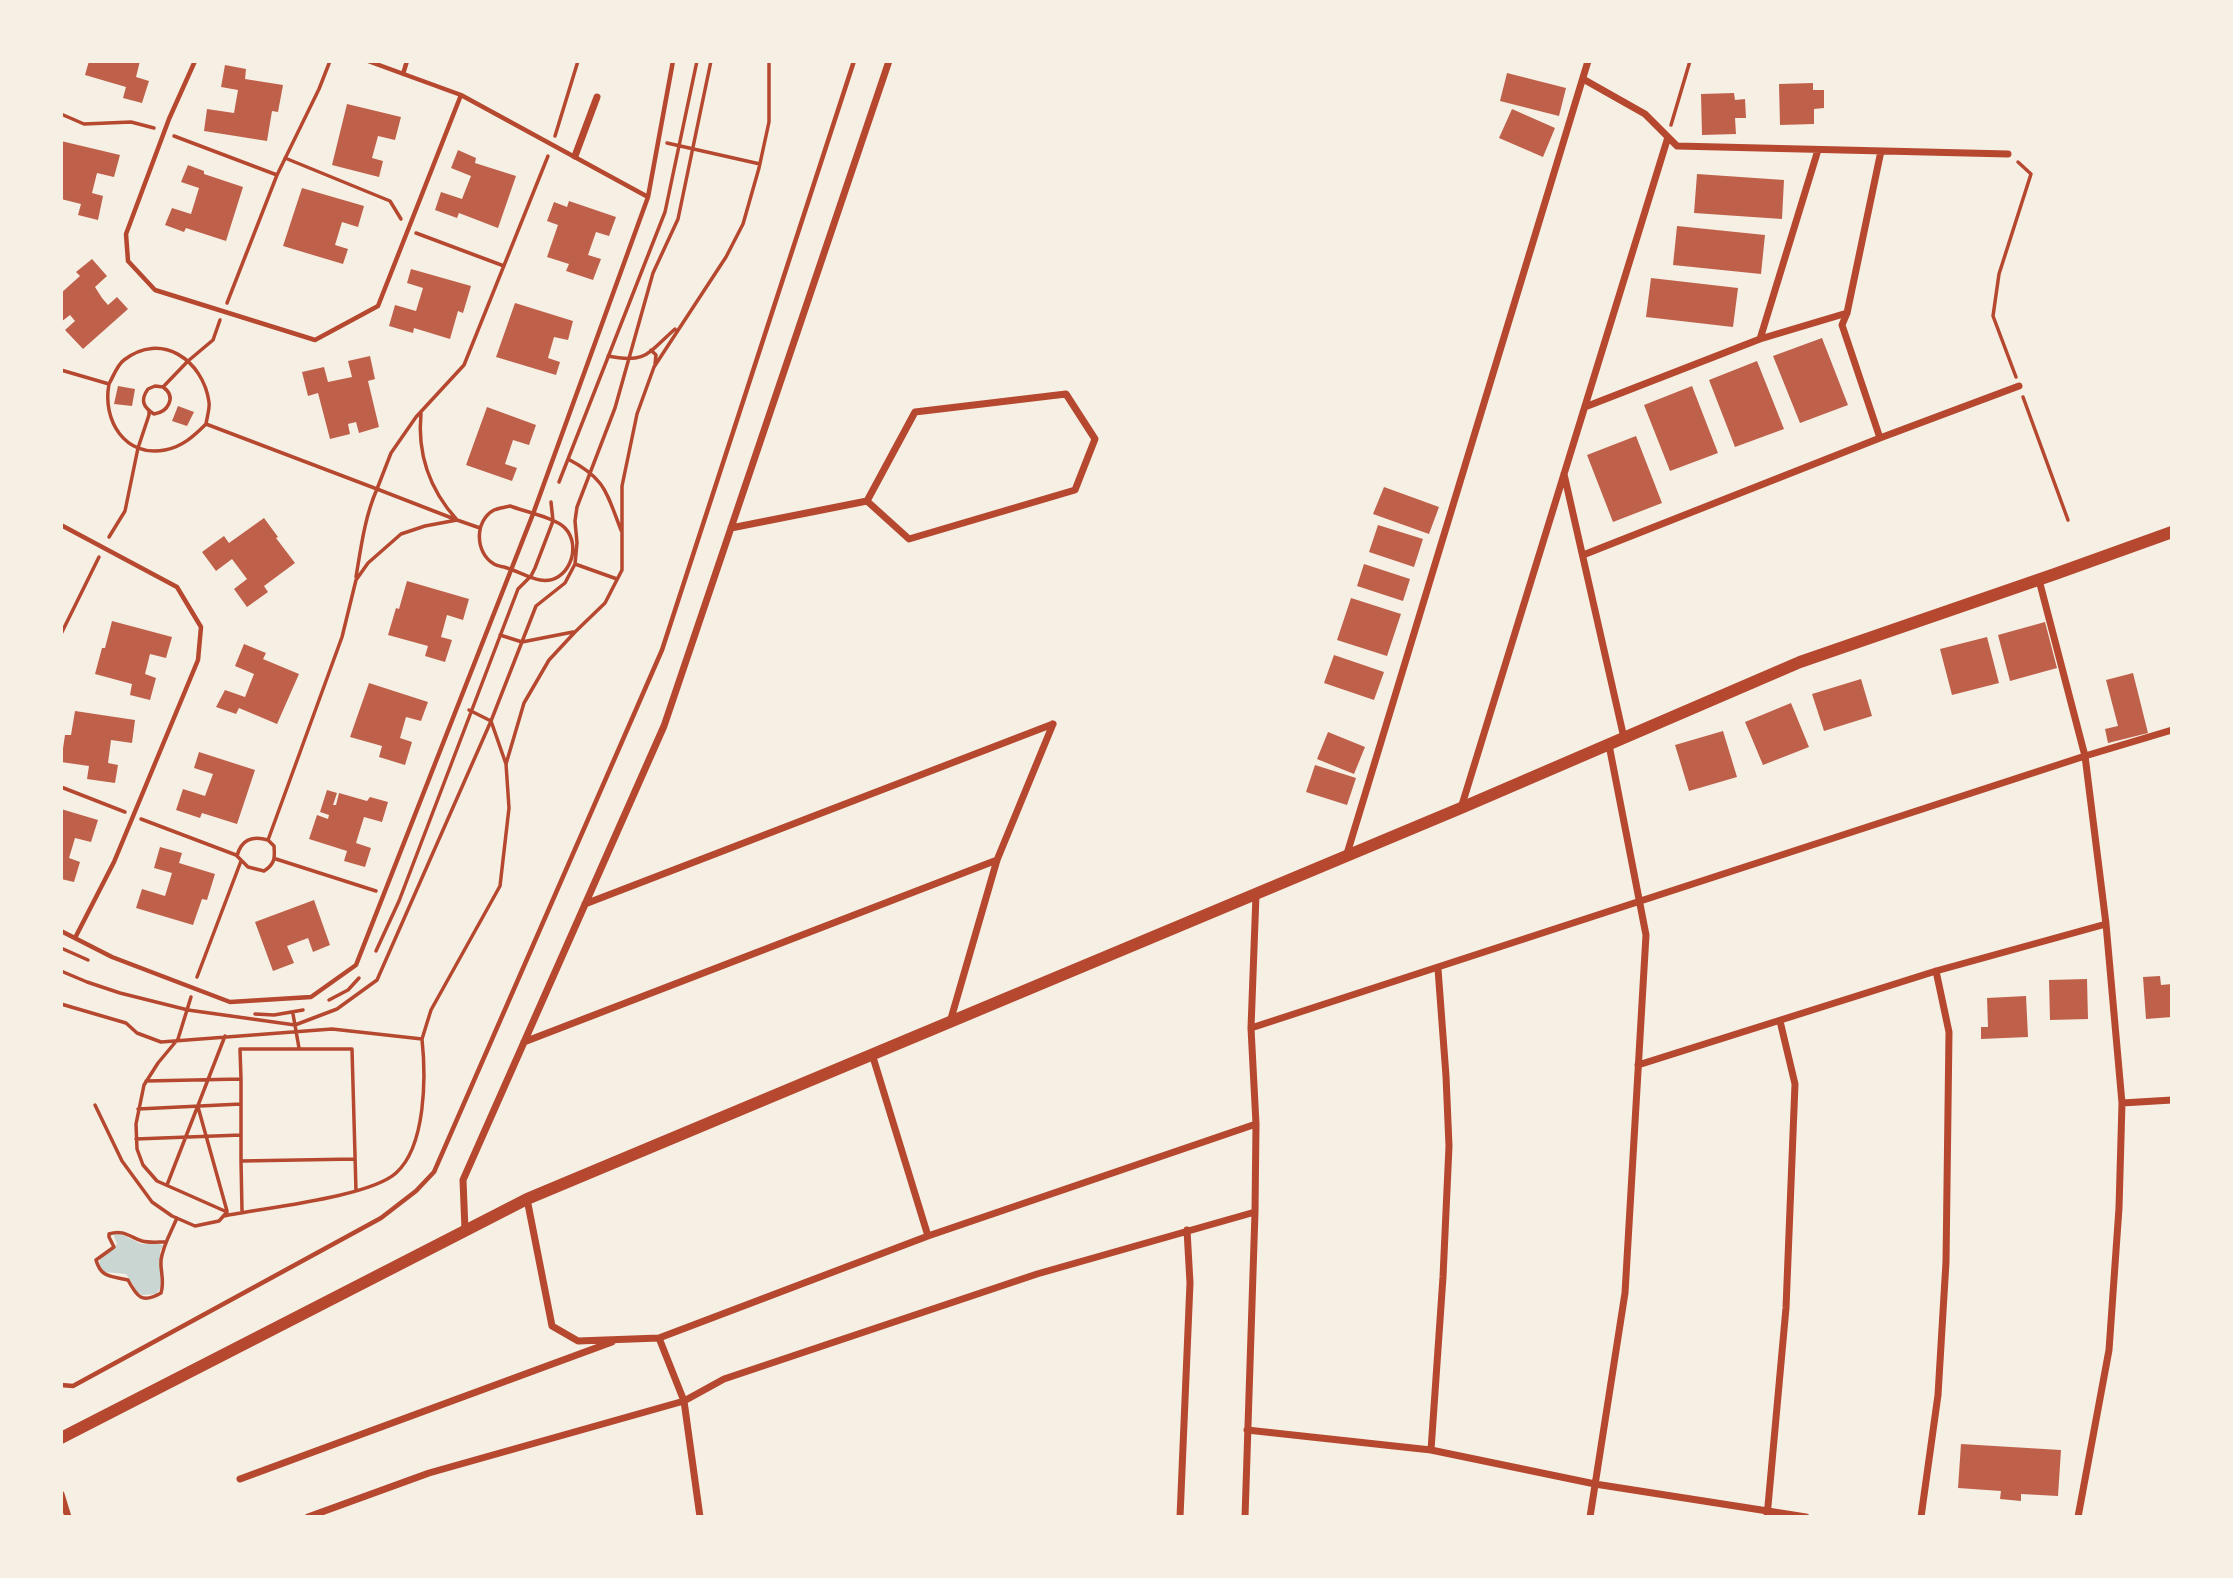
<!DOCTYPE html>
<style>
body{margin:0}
#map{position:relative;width:2233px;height:1578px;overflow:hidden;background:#f6efe4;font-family:"Zilla Slab",serif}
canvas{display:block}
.frame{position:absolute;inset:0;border:63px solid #f6efe4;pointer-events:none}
</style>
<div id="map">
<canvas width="2233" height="1578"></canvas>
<div class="frame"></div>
</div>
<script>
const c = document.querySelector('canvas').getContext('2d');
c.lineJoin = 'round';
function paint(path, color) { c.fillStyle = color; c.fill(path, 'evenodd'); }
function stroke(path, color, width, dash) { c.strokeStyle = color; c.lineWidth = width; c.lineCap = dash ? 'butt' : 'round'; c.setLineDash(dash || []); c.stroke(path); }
const water = new Path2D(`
 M 119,1233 L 141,1244 L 160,1244 L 163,1246 L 160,1251 L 161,1287 L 156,1294 L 142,1295 L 136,1292 L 133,1284 L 126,1274 L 104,1272 L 98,1268 L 101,1256 L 112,1250 L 117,1244 L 113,1234 Z`);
const building = new Path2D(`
 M 89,61 L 140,61 L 136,77 L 149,81 L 142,103 L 123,98 L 126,87 L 85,75 Z
 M 225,65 L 246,69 L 245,79 L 283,85 L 278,112 L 272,111 L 267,141 L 204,131 L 207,109 L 234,113 L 238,90 L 221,87 Z
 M 1507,73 L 1566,88 L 1559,116 L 1500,101 Z
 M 1813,83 L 1813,90 L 1824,90 L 1824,108 L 1814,109 L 1814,124 L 1780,125 L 1779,84 Z
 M 1734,93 L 1735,100 L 1745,99 L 1746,118 L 1735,118 L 1736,134 L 1702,135 L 1701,94 Z
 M 347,104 L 401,117 L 395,140 L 378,136 L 372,158 L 383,161 L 379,177 L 332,165 Z
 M 1512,109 L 1555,128 L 1543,157 L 1499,138 Z
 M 61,141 L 120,155 L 114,177 L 97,173 L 92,193 L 103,196 L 98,220 L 78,215 L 81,204 L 61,199 Z
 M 458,150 L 476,158 L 475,163 L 516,176 L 498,228 L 459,213 L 457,218 L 435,210 L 441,192 L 462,199 L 471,176 L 451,168 Z
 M 188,165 L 204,171 L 204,174 L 243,187 L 226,241 L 186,228 L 184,232 L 165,225 L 172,208 L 191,214 L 199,188 L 181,182 Z
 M 1697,174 L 1784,180 L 1782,219 L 1694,213 Z
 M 302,188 L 364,206 L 358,227 L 342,222 L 335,245 L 348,249 L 343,264 L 283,246 Z
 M 569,201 L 616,217 L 609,236 L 596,232 L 588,255 L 601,259 L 593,280 L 566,271 L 569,264 L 547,257 L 558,225 L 547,221 L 554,202 L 567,207 Z
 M 1677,226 L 1765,235 L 1761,274 L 1673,265 Z
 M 92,259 L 107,276 L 95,287 L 102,298 L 108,305 L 117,297 L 128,309 L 83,349 L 65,330 L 75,321 L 70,315 L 61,322 L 61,293 L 80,276 L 76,272 Z
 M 411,269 L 471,286 L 463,313 L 458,311 L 450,339 L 414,328 L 413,333 L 389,326 L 395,305 L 416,311 L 423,288 L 407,283 Z
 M 1651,278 L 1738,288 L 1733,327 L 1646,317 Z
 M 515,303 L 573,321 L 568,340 L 554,337 L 548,358 L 560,362 L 556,375 L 496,357 Z
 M 1822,338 L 1848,405 L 1800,423 L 1773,356 Z
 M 370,356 L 375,379 L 368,381 L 379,427 L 359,433 L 356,422 L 348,424 L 350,434 L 330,439 L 318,393 L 308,396 L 302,372 L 324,367 L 328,382 L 352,377 L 348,361 Z
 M 1757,361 L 1784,429 L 1735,447 L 1709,380 Z
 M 118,386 L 135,389 L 132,406 L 114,404 Z
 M 1692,386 L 1718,453 L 1670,471 L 1644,405 Z
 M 178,406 L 194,412 L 187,426 L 172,421 Z
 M 487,407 L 536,425 L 529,445 L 513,440 L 505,464 L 517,468 L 512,481 L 466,465 Z
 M 1636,436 L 1662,503 L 1613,522 L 1587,455 Z
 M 1384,487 L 1439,507 L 1429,534 L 1373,514 Z
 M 264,518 L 278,537 L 276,538 L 295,563 L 264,586 L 268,592 L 247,607 L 234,589 L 247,579 L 232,559 L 216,571 L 202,552 L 224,536 L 229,543 Z
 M 1378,525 L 1423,539 L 1414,567 L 1369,552 Z
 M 1364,564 L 1410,579 L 1403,601 L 1357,586 Z
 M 407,581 L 469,599 L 463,620 L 447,615 L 441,637 L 452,640 L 445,662 L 425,656 L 428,646 L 388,635 L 396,608 L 399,609 Z
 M 1351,598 L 1401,614 L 1387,656 L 1337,640 Z
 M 112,621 L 172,637 L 166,658 L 150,654 L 145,674 L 156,678 L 150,700 L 130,695 L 132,684 L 95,674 L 102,648 L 105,648 Z
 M 2045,622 L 2057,668 L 2010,681 L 1998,635 Z
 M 1987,637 L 1999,683 L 1952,695 L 1940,649 Z
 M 244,644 L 266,653 L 263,659 L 299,674 L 277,724 L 239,708 L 236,714 L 216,707 L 225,690 L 245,697 L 254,674 L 235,666 Z
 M 1334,655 L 1384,672 L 1374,700 L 1324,683 Z
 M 2133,673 L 2148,733 L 2108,743 L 2105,729 L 2118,726 L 2106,680 Z
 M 1861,679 L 1872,716 L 1824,731 L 1812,694 Z
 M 369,683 L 428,702 L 421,721 L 406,717 L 400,738 L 412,742 L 405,765 L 379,757 L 382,746 L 350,737 Z
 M 1791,703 L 1809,747 L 1763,765 L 1745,722 Z
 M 75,711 L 135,720 L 132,743 L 111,740 L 108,763 L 118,765 L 115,783 L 87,779 L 89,766 L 61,762 L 65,735 L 71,735 Z
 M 1723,731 L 1737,777 L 1689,791 L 1675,745 Z
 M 1328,732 L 1365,747 L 1354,774 L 1317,759 Z
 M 199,752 L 255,770 L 237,824 L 202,813 L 200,818 L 176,810 L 183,789 L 205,796 L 213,774 L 194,768 Z
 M 1315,765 L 1356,778 L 1347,805 L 1306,792 Z
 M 327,790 L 337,793 L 333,805 L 336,805 L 339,793 L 367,801 L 370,797 L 388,802 L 382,822 L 364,817 L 356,843 L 371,848 L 365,867 L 344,861 L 347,851 L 309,839 L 317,815 L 328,819 L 329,815 L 320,812 Z
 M 61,809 L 98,820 L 91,842 L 75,838 L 69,858 L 80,862 L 74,882 L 61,879 Z
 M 160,847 L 182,853 L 179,863 L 215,874 L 207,900 L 202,899 L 193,925 L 136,908 L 142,889 L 165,896 L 172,873 L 154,868 Z
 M 314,900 L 330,945 L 313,952 L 308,938 L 287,946 L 294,963 L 273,971 L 255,922 Z
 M 2160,976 L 2161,985 L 2172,984 L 2172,1017 L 2146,1019 L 2143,977 Z
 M 2087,979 L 2088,1019 L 2050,1020 L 2049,980 Z
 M 2026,996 L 2028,1037 L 1981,1039 L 1981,1027 L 1988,1027 L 1987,998 Z
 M 1961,1444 L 2061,1450 L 2058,1496 L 2021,1494 L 2021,1501 L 2000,1499 L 2001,1491 L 1958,1488 Z`);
const path = new Path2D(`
 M 61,114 L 84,124 L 131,122 L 154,128
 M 1671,125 L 1690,61
 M 174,136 L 277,175 L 319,89 L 330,61
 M 555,136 L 578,61
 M 667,143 L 760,164
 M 285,158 L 390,201 L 401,219
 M 416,233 L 504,266
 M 227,303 L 277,175
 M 651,350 L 656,355 L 655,364
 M 608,356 C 646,364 648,353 675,329
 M 61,370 L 109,384 C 113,377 117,365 124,360 C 161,331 203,360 209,402 C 210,408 207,417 206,424 L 377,489 L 391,453 L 416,417 L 464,365 L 548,156
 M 2016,377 L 1993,316 L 1999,274 L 2031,174 L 2018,162
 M 109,384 C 102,420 125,458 165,450 C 182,447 194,436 206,424
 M 163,387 C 177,397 168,412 154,414 C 143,407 140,400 148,389 L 155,386 L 163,387 L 188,361 L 213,340 L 220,320
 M 2023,397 L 2068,520
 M 568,459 C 606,479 606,492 621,530
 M 559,482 L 665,212 L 697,61
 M 510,506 C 523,511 556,518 565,528 C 583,547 568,585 540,580 C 528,578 516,570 504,567 C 503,567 495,565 494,564 C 475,553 474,521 494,510 C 499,508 505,507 510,506 Z
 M 109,537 L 125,511 L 138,448 L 149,415 L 149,410
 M 575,564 L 617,579
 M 356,577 C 361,547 365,516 377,489 L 457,520 C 430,490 417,454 421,413
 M 61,634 L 99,557
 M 500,635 L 522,642 L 573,632
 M 506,764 L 524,703 L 549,660 L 575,632 L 605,603 L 622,570 L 622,486 L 637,414 L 654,367 L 726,257 L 743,224 L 759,168 L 769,122 L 769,61
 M 61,787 L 125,812
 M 141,819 L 236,855 L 248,867 L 264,871 C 275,864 275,858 274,846 L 268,840 L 342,637 L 356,580 L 368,563 L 401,534 L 425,526 L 457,520 L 480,528
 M 237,856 C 241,840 252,835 268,840
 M 276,859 L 376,891
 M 61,948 L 88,960
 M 376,951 L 399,901 L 518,589 L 531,576 L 535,568 L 553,521 L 551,502
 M 61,971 L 87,982 L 120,993 L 188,1010 L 295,1025 L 337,1009 L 377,980 L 491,721 L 536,606 L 565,583 L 575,564 L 577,543 L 575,521 L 577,507 L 615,408 L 653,273 L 678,219 L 711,61
 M 197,977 L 241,861
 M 329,1000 L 348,990 L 359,978
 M 61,1004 L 126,1023 L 137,1033 L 161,1042 L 332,1029 L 422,1039 C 426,1077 426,1146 396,1173 C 370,1197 263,1208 224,1216
 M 255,1014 L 274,1015 L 303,1010
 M 293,1014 L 299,1048
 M 422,1039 L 431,1010 L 500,886 L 509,808 L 506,764 L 491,721 L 469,710
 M 241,1079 L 241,1104
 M 146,1081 L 241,1079 L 240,1049 L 352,1049 L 356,1191
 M 95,1105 L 122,1161 L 152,1202 L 172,1216 L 195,1226 L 219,1221 L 227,1212 L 157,1181 L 143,1165 L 137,1149 L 136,1124 L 144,1085 L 158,1063 L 178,1039 L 191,997
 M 198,1107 L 227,1211
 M 138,1109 L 241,1104 L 241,1161 L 355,1159
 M 136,1139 L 241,1135
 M 241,1161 L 242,1211
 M 167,1185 L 225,1036
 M 165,1242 C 158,1242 149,1243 142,1241 C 130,1237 123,1229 109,1234 L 109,1237 L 114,1247 L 96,1260 C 101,1278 111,1276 128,1280 C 137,1297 142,1304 161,1293 C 165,1279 160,1273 161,1260 C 163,1245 171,1232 177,1218`);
const service = new Path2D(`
 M 195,61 L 169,119 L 126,234 L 128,261 L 155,290 L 315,340 L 378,306 L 461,95
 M 368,61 L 461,95 L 648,197
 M 403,74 L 407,61
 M 61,525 L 177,587 L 201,627 L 198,660 L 114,862 L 75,938
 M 61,931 L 112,957 L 230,1002 L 311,997 L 356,965 L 533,514 L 648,197 L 673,61
 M 61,1385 L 73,1386 L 381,1218 L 416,1191 L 434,1172 L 662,650 L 854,61`);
const minor = new Path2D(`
 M 1583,79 L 1645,114 L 1677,146 L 2008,154
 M 575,156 L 597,97
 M 1760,339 L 1818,150
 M 1585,407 L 1760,339 L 1847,313
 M 1880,438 L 1842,325 L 1847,313 L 1881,151
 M 1564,474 L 1624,738
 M 731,528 L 867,501 L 915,412 L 1066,394 L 1095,439 L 1075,490 L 909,539 L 867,501
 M 1583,555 L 1880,438 L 2019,386
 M 2039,580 L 2085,756 L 2106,924 L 2122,1103 L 2119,1208 L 2109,1350 L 2078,1517
 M 1461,808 L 1668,137
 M 1346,857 L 1588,61
 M 585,904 L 1053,724
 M 950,1022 L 997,860 L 1053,724
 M 1251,1028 L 2085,756 L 2172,730
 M 524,1042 L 997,860
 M 872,1054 L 928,1236
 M 1638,1065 L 1936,971 L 2106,924
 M 2122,1103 L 2172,1100
 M 527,1199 L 552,1326 L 578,1341 L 659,1338 L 928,1236 L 1256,1124
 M 465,1230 L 463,1180 L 664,726 L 889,61
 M 659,1338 L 684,1401 L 700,1517
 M 1247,1430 L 1431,1450 L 1595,1484 L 1806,1517
 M 1431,1450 L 1443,1277 L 1449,1146 L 1446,1076 L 1438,969
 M 240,1479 L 612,1342
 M 61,1494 L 68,1517
 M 308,1517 L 429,1473 L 684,1401 L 724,1379 L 1037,1274 L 1255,1212
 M 1180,1517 L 1190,1283 L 1187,1230
 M 1245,1517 L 1255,1212 L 1256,1124 L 1251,1028 L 1256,895
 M 1590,1517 L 1625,1293 L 1646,935 L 1609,745
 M 1767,1517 L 1786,1308 L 1795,1084 L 1780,1021
 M 1921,1517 L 1938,1395 L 1946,1262 L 1949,1032 L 1936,971`);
const secondary = new Path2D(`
 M 61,1438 L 527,1199 L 1461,808 L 1800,662 L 2055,574 L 2172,532`);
paint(water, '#c9d6d2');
paint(building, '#bf614a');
stroke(path, '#b5482f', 3.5);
stroke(service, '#b5482f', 4.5);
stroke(minor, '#b5482f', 7);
stroke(secondary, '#b5482f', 12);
</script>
